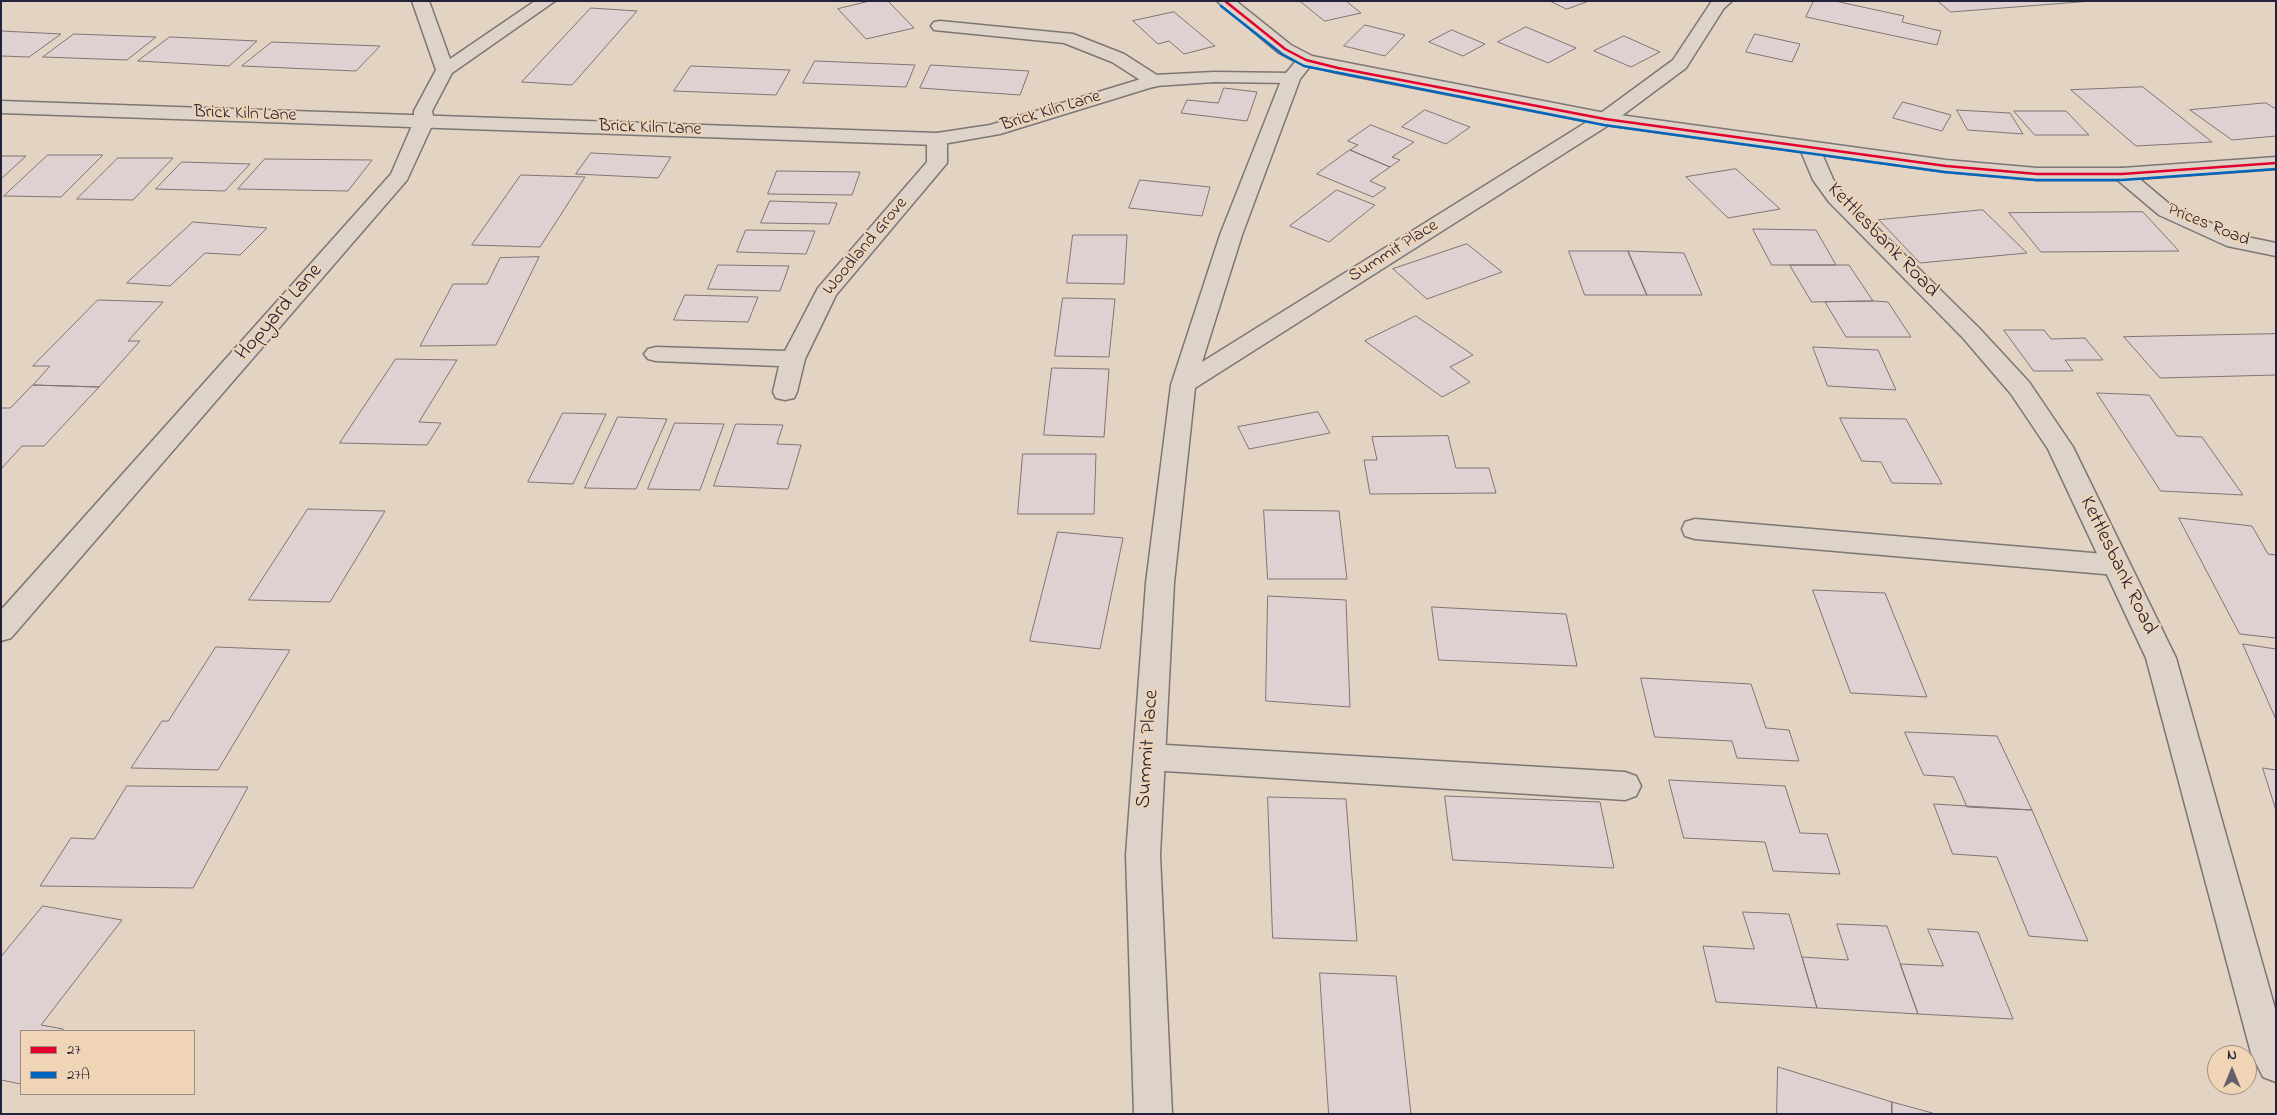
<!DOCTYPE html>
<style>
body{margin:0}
#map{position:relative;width:2277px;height:1115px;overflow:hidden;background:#e2d3c3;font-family:"Indie Flower",sans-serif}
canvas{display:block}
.frame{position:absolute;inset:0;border:2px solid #22223b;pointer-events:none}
.legend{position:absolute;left:20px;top:1030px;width:175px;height:65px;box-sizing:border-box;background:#efd4b6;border:1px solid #9d8d85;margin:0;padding:6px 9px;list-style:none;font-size:15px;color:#22223b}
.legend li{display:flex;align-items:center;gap:10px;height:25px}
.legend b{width:25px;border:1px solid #9d8d85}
.north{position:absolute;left:2207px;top:1045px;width:50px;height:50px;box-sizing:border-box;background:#efd4b6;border:1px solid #9d8d85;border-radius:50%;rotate:0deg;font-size:14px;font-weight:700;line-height:20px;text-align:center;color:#22223b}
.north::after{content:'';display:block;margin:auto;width:18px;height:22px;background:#65606b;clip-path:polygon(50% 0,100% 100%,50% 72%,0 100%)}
</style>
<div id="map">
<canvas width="2277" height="1115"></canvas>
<div class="frame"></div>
<ul class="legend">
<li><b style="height:6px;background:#e4002b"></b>27</li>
<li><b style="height:6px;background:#0065bd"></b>27A</li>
</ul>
<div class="north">N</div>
</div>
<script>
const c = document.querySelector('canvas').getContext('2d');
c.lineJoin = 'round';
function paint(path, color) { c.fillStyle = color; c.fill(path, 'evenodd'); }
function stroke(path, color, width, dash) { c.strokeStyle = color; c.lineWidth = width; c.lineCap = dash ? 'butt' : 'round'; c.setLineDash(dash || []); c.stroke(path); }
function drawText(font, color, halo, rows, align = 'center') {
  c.font = font + ' "Indie Flower",sans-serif'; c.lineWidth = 4; c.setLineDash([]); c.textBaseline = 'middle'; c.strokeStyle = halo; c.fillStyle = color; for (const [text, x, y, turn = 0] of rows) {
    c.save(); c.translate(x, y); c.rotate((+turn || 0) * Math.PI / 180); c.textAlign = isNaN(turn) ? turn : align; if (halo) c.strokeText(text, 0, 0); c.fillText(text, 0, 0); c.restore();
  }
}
const building = new Path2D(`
 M 870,1 L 888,1 L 914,28 L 866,39 L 838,9 Z
 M 1300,1 L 1346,1 L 1361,13 L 1325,21 Z
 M 1550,1 L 1589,1 L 1567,9 Z
 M 1814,1 L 1835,1 L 1904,16 L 1902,22 L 1941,31 L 1937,45 L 1806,17 Z
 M 1938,1 L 2092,1 L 1951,12 Z
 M 591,8 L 637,11 L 572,85 L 522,82 Z
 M 1174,12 L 1215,46 L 1184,54 L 1169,41 L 1158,44 L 1133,21 Z
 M 1365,25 L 1405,35 L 1385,56 L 1344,46 Z
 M 1526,27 L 1576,48 L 1548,63 L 1498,42 Z
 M 1452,30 L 1485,44 L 1463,56 L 1429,42 Z
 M 1,31 L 61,34 L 29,57 L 1,56 Z
 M 74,34 L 156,37 L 127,60 L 43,57 Z
 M 1755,34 L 1800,44 L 1792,62 L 1746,52 Z
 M 1624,36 L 1660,52 L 1631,67 L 1594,51 Z
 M 170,37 L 257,41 L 229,66 L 138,61 Z
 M 272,42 L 380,46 L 356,71 L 242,66 Z
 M 815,61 L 915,65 L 906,87 L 803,83 Z
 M 931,65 L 1029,71 L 1020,95 L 920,88 Z
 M 691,66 L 790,70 L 776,95 L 674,91 Z
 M 2143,87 L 2212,142 L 2136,146 L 2071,90 Z
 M 1224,88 L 1257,92 L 1247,121 L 1181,113 L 1187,100 L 1218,103 Z
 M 1903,102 L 1951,115 L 1942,131 L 1893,118 Z
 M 2266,103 L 2276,109 L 2276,136 L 2232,140 L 2190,110 Z
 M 1425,110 L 1470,127 L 1446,144 L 1402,127 Z
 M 1957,110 L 2010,113 L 2023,134 L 1968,130 Z
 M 2014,111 L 2066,111 L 2089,135 L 2035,135 Z
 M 1371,125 L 1414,142 L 1392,157 L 1400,160 L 1390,167 L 1350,150 L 1358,145 L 1348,141 Z
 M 1350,150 L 1390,167 L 1370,181 L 1386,188 L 1373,197 L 1317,174 Z
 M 591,153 L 671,157 L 658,178 L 576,174 Z
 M 48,155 L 103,155 L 61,197 L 4,196 Z
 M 1,156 L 26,156 L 1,179 Z
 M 118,158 L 173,158 L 133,200 L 77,199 Z
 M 265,159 L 372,160 L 348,191 L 238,189 Z
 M 182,162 L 250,164 L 225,191 L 156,189 Z
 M 1736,169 L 1780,209 L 1728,218 L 1686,177 Z
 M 777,171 L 860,172 L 852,195 L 768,194 Z
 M 521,175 L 585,177 L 540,247 L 472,245 Z
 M 1140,180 L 1210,187 L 1202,216 L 1129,208 Z
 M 1337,190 L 1375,205 L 1329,242 L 1290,226 Z
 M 770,201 L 837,203 L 829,224 L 761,223 Z
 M 1983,210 L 2027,253 L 1920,263 L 1879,220 Z
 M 2143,212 L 2179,251 L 2041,252 L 2009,213 Z
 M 193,222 L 267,228 L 240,255 L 205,253 L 170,286 L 127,283 Z
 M 1753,229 L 1816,230 L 1836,265 L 1772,265 Z
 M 746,230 L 815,231 L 806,254 L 737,252 Z
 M 1073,235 L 1127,235 L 1124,284 L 1067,283 Z
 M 1467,244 L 1502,272 L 1427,299 L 1393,269 Z
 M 1569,251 L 1628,251 L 1647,295 L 1585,295 Z
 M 1628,251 L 1684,253 L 1702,295 L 1647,295 Z
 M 539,257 L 496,345 L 420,346 L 453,284 L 487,284 L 500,258 Z
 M 718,265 L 789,266 L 780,291 L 708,289 Z
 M 1790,265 L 1849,265 L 1873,301 L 1812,302 Z
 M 685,295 L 758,297 L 748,322 L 674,320 Z
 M 1063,298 L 1115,299 L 1109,357 L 1055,356 Z
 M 98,300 L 163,302 L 128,341 L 140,341 L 99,387 L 33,385 L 50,366 L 33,366 Z
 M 1873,301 L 1888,302 L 1911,337 L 1846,337 L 1825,302 Z
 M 1416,316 L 1473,355 L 1450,367 L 1470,382 L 1442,397 L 1365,341 Z
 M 2004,330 L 2044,330 L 2051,339 L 2085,338 L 2103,360 L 2065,360 L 2073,371 L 2034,371 Z
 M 2276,334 L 2276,375 L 2160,378 L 2124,337 Z
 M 1813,347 L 1878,350 L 1896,390 L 1828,386 Z
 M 396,359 L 457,360 L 419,422 L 441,423 L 427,445 L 340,443 Z
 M 1052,368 L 1109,369 L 1104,437 L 1044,435 Z
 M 33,385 L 99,387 L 44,446 L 22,446 L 1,469 L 1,408 L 10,408 Z
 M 2097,393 L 2149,395 L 2177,436 L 2202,437 L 2243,495 L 2161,491 Z
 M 1318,412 L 1330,433 L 1249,449 L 1238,427 Z
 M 563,413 L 606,414 L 573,484 L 528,482 Z
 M 618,417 L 667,419 L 636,489 L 585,488 Z
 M 1840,418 L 1906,419 L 1942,484 L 1892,483 L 1881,462 L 1862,461 Z
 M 675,423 L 724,424 L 700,490 L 648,489 Z
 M 736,424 L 783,425 L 777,444 L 801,445 L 788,489 L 714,486 Z
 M 1448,436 L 1456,468 L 1489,468 L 1496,493 L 1370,494 L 1364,460 L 1377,460 L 1372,437 Z
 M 1023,454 L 1096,454 L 1094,514 L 1018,514 Z
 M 308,509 L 385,511 L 330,602 L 249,600 Z
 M 1264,510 L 1339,511 L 1347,579 L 1268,579 Z
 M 2179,518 L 2252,526 L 2268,554 L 2276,555 L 2276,638 L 2240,634 Z
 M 1058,532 L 1123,538 L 1100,649 L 1030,641 Z
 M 1813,590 L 1885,593 L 1927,697 L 1851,693 Z
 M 1268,596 L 1346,600 L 1350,707 L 1266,701 Z
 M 1432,607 L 1566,614 L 1577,666 L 1439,660 Z
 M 2243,644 L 2276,649 L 2276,719 Z
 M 216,647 L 290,650 L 218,770 L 131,768 L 162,721 L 168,721 Z
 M 1641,678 L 1751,684 L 1766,728 L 1789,730 L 1799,761 L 1737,758 L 1732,741 L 1655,737 Z
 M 1905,732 L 1997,736 L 2032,810 L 1967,807 L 1954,777 L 1924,775 Z
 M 2263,768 L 2276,770 L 2276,810 Z
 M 1669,780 L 1785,786 L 1800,833 L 1827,834 L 1840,874 L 1773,871 L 1765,842 L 1684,838 Z
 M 127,786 L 248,787 L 193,888 L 40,886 L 71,838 L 94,839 Z
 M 1445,796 L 1600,802 L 1614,868 L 1453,860 Z
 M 1268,797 L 1346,799 L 1357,941 L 1273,938 Z
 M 1934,804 L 2032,810 L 2088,941 L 2029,936 L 1997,857 L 1953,854 Z
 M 43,906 L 122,920 L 41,1025 L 63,1029 L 63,1031 L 21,1031 L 21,1084 L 1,1080 L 1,957 Z
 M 1743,912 L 1789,914 L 1817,1008 L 1716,1002 L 1703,946 L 1754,949 Z
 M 1837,924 L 1887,926 L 1918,1014 L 1817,1008 L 1802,957 L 1848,960 Z
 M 1928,929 L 1978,932 L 2013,1019 L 1918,1014 L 1900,964 L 1943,966 Z
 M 1320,973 L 1396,976 L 1411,1114 L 1329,1114 Z
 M 1778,1067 L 1892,1102 L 1892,1114 L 1777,1114 Z
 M 1892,1102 L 1936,1114 L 1892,1114 Z`);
const service = new Path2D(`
 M 1695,519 L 2116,555 L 2126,558 L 2130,565 L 2126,572 L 2116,575 L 1695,539 L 1685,536 L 1682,529 L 1685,522 Z
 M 1149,744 L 1625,772 L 1636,776 L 1641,786 L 1636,796 L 1625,800 L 1149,770 L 1138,766 L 1133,757 L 1138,748 Z`);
const minor = new Path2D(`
 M 412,1 L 429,1 L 450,59 L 535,1 L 555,1 L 452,73 L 432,111 L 434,121 L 407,180 L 11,638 L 1,641 L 1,610 L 391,174 L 414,121 L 414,111 L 436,70 Z
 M 1712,1 L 1732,1 L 1724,8 L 1686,68 L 1612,123 L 1195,388 L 1174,583 L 1160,855 L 1172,1114 L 1134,1114 L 1126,855 L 1146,583 L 1171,385 L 1220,235 L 1282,78 L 1300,56 L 1312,56 L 1315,60 L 1300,79 L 1242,235 L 1202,362 L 1598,115 L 1673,60 Z
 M 940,21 L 1073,34 L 1124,54 L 1160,77 L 1163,81 L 1160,85 L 1154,87 L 1148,85 L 1112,62 L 1064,43 L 934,30 L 931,26 L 934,22 Z
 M 937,133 L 944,135 L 947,139 L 947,163 L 836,295 L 805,359 L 797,392 L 794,398 L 785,400 L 776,398 L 773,392 L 779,366 L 656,361 L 648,359 L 644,354 L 648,349 L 656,347 L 785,351 L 818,288 L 927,162 L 927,139 L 930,135 Z
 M 1810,143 L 1817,145 L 1820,149 L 1833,179 L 1843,194 L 1979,328 L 2029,382 L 2073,447 L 2176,658 L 2276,1012 L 2276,1082 L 2263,1077 L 2251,1053 L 2146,658 L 2048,449 L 2011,394 L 1963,338 L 1829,202 L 1813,180 L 1800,149 L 1803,145 Z
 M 2122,168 L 2129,170 L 2173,207 L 2242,236 L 2276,243 L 2276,256 L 2227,246 L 2159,215 L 2115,178 L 2112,174 L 2115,170 Z`);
const tertiary = new Path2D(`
 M 1217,1 L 1236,1 L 1291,45 L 1312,56 L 1605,113 L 1946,160 L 2037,168 L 2122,168 L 2276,157 L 2276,169 L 2122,180 L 2037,180 L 1946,172 L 1605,125 L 1338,73 L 1300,64 L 1279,53 Z
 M 1214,72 L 1291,73 L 1297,74 L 1300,78 L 1297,82 L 1291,83 L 1214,82 L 1156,86 L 1000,134 L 937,145 L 1,113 L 1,101 L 937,133 L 990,125 L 1154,75 Z`);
const bus1 = new Path2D(`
 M 1225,1 L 1285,49 L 1306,60 L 1338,68 L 1605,119 L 1946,166 L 2037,174 L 2122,174 L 2276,163`);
const bus2 = new Path2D(`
 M 1221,6 L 1282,54 L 1304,66 L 1604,125 L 1945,172 L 2036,180 L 2122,180 L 2276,169`);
const farStreetnames = [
 ["Brick Kiln Lane",1051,112,-17],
 ["Brick Kiln Lane",245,115,2],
 ["Brick Kiln Lane",650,129,2],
 ["Prices Road",2208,226,22],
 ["Woodland Grove",866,247,-50],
 ["Summit Place",1394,252,-32]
];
const streetNames = [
 ["Kettlesbank Road",1882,241,46],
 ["Hopyard Lane",280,313,-49],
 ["Kettlesbank Road",2117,566,64],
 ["Summit Place",1149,749,-86]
];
paint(building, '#dfd1d1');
stroke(building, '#7d7674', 1);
stroke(service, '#7d7674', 3);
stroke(minor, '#7d7674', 3);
stroke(tertiary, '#7d7674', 3);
paint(service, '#ddd3c8');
paint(minor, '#ddd3c8');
paint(tertiary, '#ddd3c8');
stroke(bus1, '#e4002b', 2.5);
stroke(bus2, '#0065bd', 2.5);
drawText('18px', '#22223b', '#efd4b6', farStreetnames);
drawText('21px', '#22223b', '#efd4b6', streetNames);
</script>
